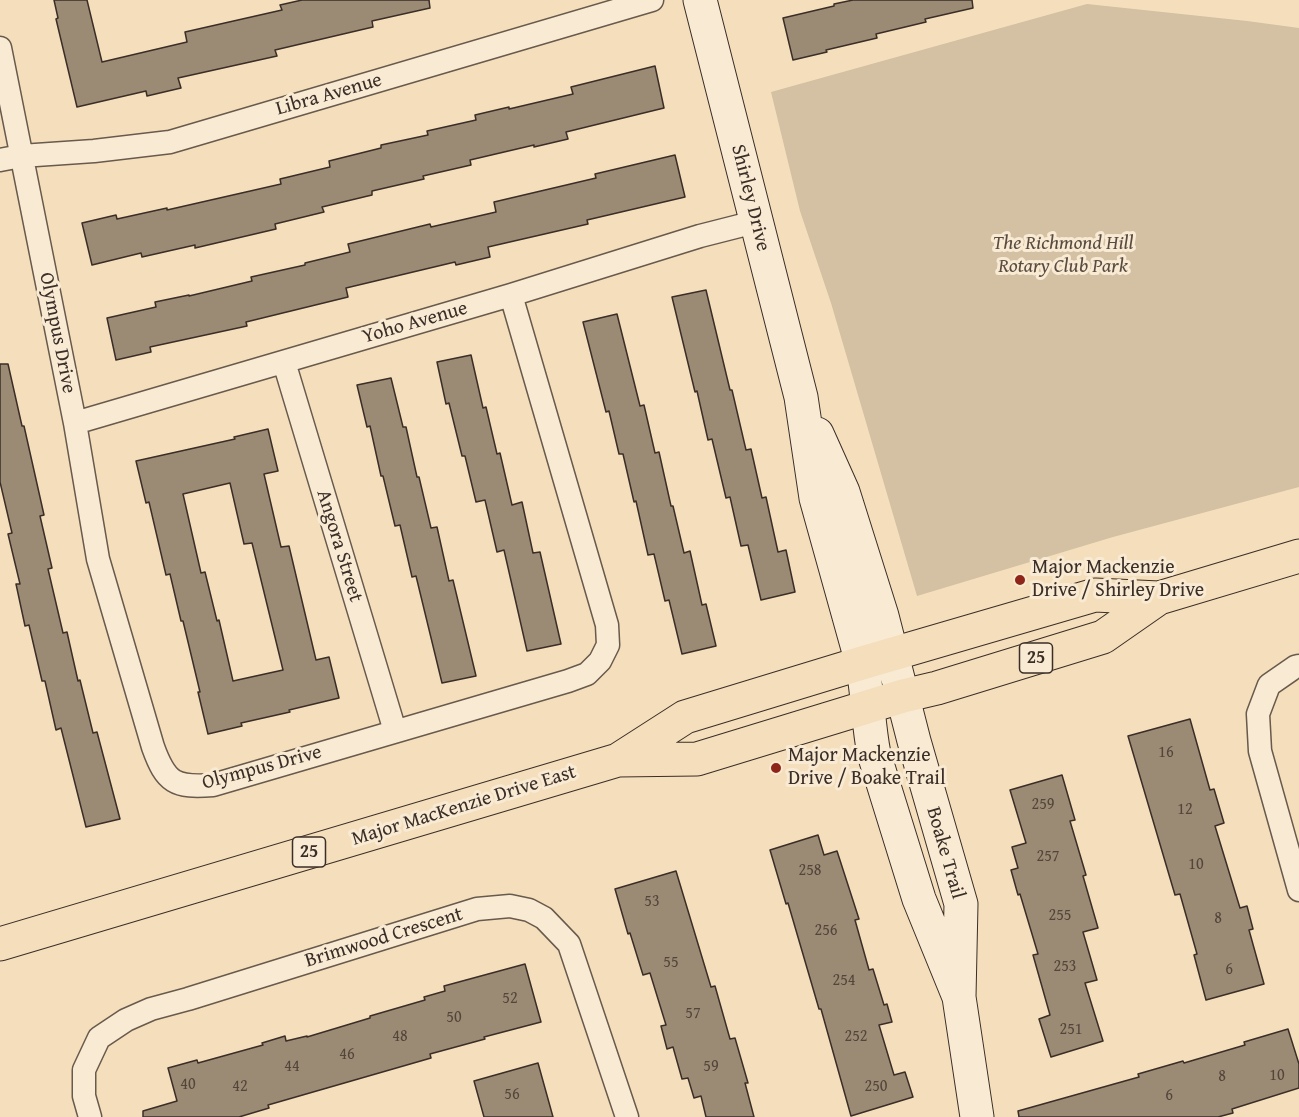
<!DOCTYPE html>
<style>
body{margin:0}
canvas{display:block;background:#f4debb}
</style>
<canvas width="1299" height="1117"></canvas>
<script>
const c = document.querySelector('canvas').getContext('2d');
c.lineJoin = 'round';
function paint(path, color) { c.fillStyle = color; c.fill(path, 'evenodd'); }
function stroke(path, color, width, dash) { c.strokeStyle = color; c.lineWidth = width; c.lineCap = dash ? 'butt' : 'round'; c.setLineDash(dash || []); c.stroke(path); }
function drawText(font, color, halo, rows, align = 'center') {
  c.font = font + ' "Gentium Book Plus",serif'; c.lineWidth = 6; c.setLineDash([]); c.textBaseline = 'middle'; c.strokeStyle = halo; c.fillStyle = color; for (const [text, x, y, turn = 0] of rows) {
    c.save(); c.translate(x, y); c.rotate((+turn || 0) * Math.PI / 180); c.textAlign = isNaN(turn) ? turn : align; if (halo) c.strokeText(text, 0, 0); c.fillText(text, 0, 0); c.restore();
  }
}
const green = new Path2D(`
 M 1087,4 L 1247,21 L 1299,28 L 1299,487 L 1113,537 L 917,596 L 831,303 L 800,211 L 771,92 Z`);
const building = new Path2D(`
 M 54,0 L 87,0 L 102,62 L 187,42 L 185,32 L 282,10 L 280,5 L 302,0 L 429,0 L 430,8 L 372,21 L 373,27 L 275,50 L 277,56 L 178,78 L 181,88 L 147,96 L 146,91 L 77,107 L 56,19 L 58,18 Z
 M 853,0 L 972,0 L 973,8 L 925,19 L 926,22 L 876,34 L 877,38 L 826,50 L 827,52 L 793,60 L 783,18 L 834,6 L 834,4 Z
 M 655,66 L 664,108 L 566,132 L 568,139 L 534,147 L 534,145 L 470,160 L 471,165 L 423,176 L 424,179 L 372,191 L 372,195 L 322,207 L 324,212 L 275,224 L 276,229 L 195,248 L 195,245 L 142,257 L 141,253 L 92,265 L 82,223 L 116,215 L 117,219 L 167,208 L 167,210 L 281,184 L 280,179 L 330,167 L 329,161 L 381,148 L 381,145 L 428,135 L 427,131 L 476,120 L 475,115 L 509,107 L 509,109 L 573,94 L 571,87 Z
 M 675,155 L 685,197 L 587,220 L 588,224 L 488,247 L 490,257 L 456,265 L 455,262 L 346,288 L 348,297 L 246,322 L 247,326 L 150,347 L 151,352 L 116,360 L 107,318 L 156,307 L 155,302 L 189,295 L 189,296 L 252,281 L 251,277 L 305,265 L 305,263 L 350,252 L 348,244 L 430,224 L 431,227 L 496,212 L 494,202 L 596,178 L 595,174 Z
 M 706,290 L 730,390 L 732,390 L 746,450 L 751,449 L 762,498 L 766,497 L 778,552 L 786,550 L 795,592 L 761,600 L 748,545 L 741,546 L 730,497 L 726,498 L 712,439 L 708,440 L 697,391 L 695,392 L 672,297 Z
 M 617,314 L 640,406 L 644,405 L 655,453 L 659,452 L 671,506 L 673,506 L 684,553 L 690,551 L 702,605 L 706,604 L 716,646 L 682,654 L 669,600 L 665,601 L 654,554 L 648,555 L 636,501 L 634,502 L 623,454 L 619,454 L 609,411 L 606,412 L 583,322 Z
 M 471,355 L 483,408 L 486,407 L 497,454 L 500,453 L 512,505 L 522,502 L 533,553 L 540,552 L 561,644 L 527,651 L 504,550 L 497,552 L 485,500 L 476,502 L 465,456 L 462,456 L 449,403 L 446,404 L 437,362 Z
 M 0,364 L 8,364 L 22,426 L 24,426 L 44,515 L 40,516 L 52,568 L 48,569 L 63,633 L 67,632 L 78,681 L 80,680 L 93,733 L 97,732 L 120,819 L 86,827 L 61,728 L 56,730 L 45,681 L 42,681 L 29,625 L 25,626 L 16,584 L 20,584 L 8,534 L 12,533 L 0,482 Z
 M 391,378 L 403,427 L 406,427 L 417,477 L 419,477 L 431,528 L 437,527 L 449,581 L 453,580 L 476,676 L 442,683 L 416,576 L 412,577 L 400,525 L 395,526 L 383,476 L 381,476 L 370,426 L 367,427 L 357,385 Z
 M 268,429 L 278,471 L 264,474 L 281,547 L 289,546 L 316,660 L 329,657 L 339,698 L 289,710 L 290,712 L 241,723 L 242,726 L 208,734 L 198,692 L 200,692 L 183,621 L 181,621 L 170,574 L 166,575 L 149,502 L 146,503 L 136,461 L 235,439 L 234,437 ZM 230,483 L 244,544 L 252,543 L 283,670 L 233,681 L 219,620 L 217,621 L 205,572 L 201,573 L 183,494 Z
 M 1190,719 L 1210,790 L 1214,789 L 1224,823 L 1215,826 L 1240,908 L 1247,906 L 1253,929 L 1249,930 L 1264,984 L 1206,1000 L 1194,955 L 1197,954 L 1180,894 L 1175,895 L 1128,736 Z
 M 1062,775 L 1075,820 L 1070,821 L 1086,875 L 1083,876 L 1098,928 L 1083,932 L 1097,980 L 1085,983 L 1103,1041 L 1051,1057 L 1039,1019 L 1050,1015 L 1033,955 L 1038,954 L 1020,894 L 1018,895 L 1011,870 L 1018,868 L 1012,847 L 1026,843 L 1010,790 Z
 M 818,835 L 824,855 L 837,851 L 859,919 L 855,920 L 869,970 L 873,969 L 884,1005 L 887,1004 L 892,1022 L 879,1025 L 894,1075 L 905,1072 L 913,1097 L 851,1116 L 821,1009 L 819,1009 L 788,903 L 786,904 L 770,850 Z
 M 676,871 L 711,987 L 715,986 L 730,1039 L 735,1038 L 748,1083 L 745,1083 L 754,1117 L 706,1117 L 701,1096 L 694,1098 L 688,1078 L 682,1079 L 673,1047 L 667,1049 L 661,1026 L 666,1025 L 650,973 L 643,975 L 630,933 L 628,934 L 615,889 Z
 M 525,964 L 541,1022 L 484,1037 L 485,1039 L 430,1054 L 431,1058 L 268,1105 L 269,1108 L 239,1117 L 143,1117 L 143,1111 L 177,1101 L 168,1068 L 197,1060 L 198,1063 L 263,1045 L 262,1043 L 285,1036 L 286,1041 L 307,1036 L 307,1037 L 370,1018 L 370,1016 L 425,1000 L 424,997 L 445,991 L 444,986 Z
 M 1288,1029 L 1299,1064 L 1299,1088 L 1232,1109 L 1233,1113 L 1218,1117 L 1019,1117 L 1018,1111 L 1139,1077 L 1138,1074 L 1183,1061 L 1184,1063 L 1245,1045 L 1244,1042 Z
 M 538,1063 L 553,1117 L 484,1117 L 474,1081 Z`);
const street = new Path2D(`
 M 0,48 L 75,423 L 98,559 L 153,747 C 166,783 175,788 213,785 L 568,681 L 587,674 L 600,661 L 608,645 L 607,625 L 511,295
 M 0,160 L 21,156 L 94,151 L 170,142 L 652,0
 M 284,362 L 395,731
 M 75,423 L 511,295 L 700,236 L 755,222
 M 1299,666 L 1295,667 L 1269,685 L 1258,714 L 1260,751 L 1299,890
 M 90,1117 L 84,1096 L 84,1070 L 99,1038 L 126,1020 L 151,1009 L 188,999 L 477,909 L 510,906 L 529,910 L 544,918 L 569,944 L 627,1117`);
const secondary = new Path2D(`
 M 700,0 L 801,397 L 816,498 L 862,663 C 868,693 868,724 874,754 L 919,899 L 959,997
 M 817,434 L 843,492 L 882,616 L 914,741 L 961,904 L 959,997 L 977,1117`);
const primary = new Path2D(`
 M 618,760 L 697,759 L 903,696 L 937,688 L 1103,637 L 1159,598 L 1299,556
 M 0,944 L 618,760 L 685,717 L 862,663 L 1095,595 L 1159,598`);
const markers = [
 [1020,580,6,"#8f2418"],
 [776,768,6,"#8f2418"]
];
const numberNames = [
 ["16",1166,753],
 ["259",1043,805],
 ["12",1185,810],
 ["257",1048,857],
 ["10",1196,865],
 ["258",810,871],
 ["53",652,902],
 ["255",1060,916],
 ["8",1218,919],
 ["256",826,931],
 ["55",671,963],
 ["253",1065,967],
 ["6",1229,970],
 ["254",844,981],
 ["52",510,999],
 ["57",693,1014],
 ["50",454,1018],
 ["251",1071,1030],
 ["48",400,1037],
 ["252",856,1037],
 ["46",347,1055],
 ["44",292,1067],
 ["59",711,1067],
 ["10",1277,1076],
 ["8",1222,1077],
 ["40",188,1085],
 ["42",240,1087],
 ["250",876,1087],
 ["56",512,1095],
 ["6",1169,1096]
];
const shields = [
 [1036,658,33],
 [309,852,33]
];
const shieldNames = [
 ["25",1036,658],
 ["25",309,852]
];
const streetNames = [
 ["Libra Avenue",329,95,-16],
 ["Shirley Drive",750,198,76],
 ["Yoho Avenue",415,323,-16],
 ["Olympus Drive",57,333,79],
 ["Angora Street",339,546,73],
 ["Olympus Drive",262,768,-15],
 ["Major MacKenzie Drive East",464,806,-17],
 ["Boake Trail",945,853,74],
 ["Brimwood Crescent",384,938,-17]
];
const parkNames = [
 ["The Richmond Hill",1063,244],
 ["Rotary Club Park",1063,267]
];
const poiNames = [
 ["Major Mackenzie",1032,568],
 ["Drive / Shirley Drive",1032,591],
 ["Major Mackenzie",788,756],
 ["Drive / Boake Trail",788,779]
];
paint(green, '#d4c0a2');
paint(building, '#9b8a74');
stroke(building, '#3a2e27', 1.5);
stroke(street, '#685a4c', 25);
stroke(secondary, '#3a2e27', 35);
stroke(primary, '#3a2e27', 35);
stroke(street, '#f8ead3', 22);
stroke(secondary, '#f8ead3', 33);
stroke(primary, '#f4debb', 33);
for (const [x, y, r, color] of markers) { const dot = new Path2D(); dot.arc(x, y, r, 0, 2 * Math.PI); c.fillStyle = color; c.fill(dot); stroke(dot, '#f8ead3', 2); }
drawText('16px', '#52453a', null, numberNames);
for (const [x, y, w] of shields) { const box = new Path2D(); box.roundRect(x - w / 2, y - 15, w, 30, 4.5); c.fillStyle = '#f8ead3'; c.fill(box); stroke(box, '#3a2e27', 1.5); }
drawText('bold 18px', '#3a2e27', null, shieldNames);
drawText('20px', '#3a2e27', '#f8ead3', streetNames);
drawText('italic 20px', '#594b40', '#f8ead3', parkNames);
drawText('20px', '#3a2e27', '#f8ead3', poiNames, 'left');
</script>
